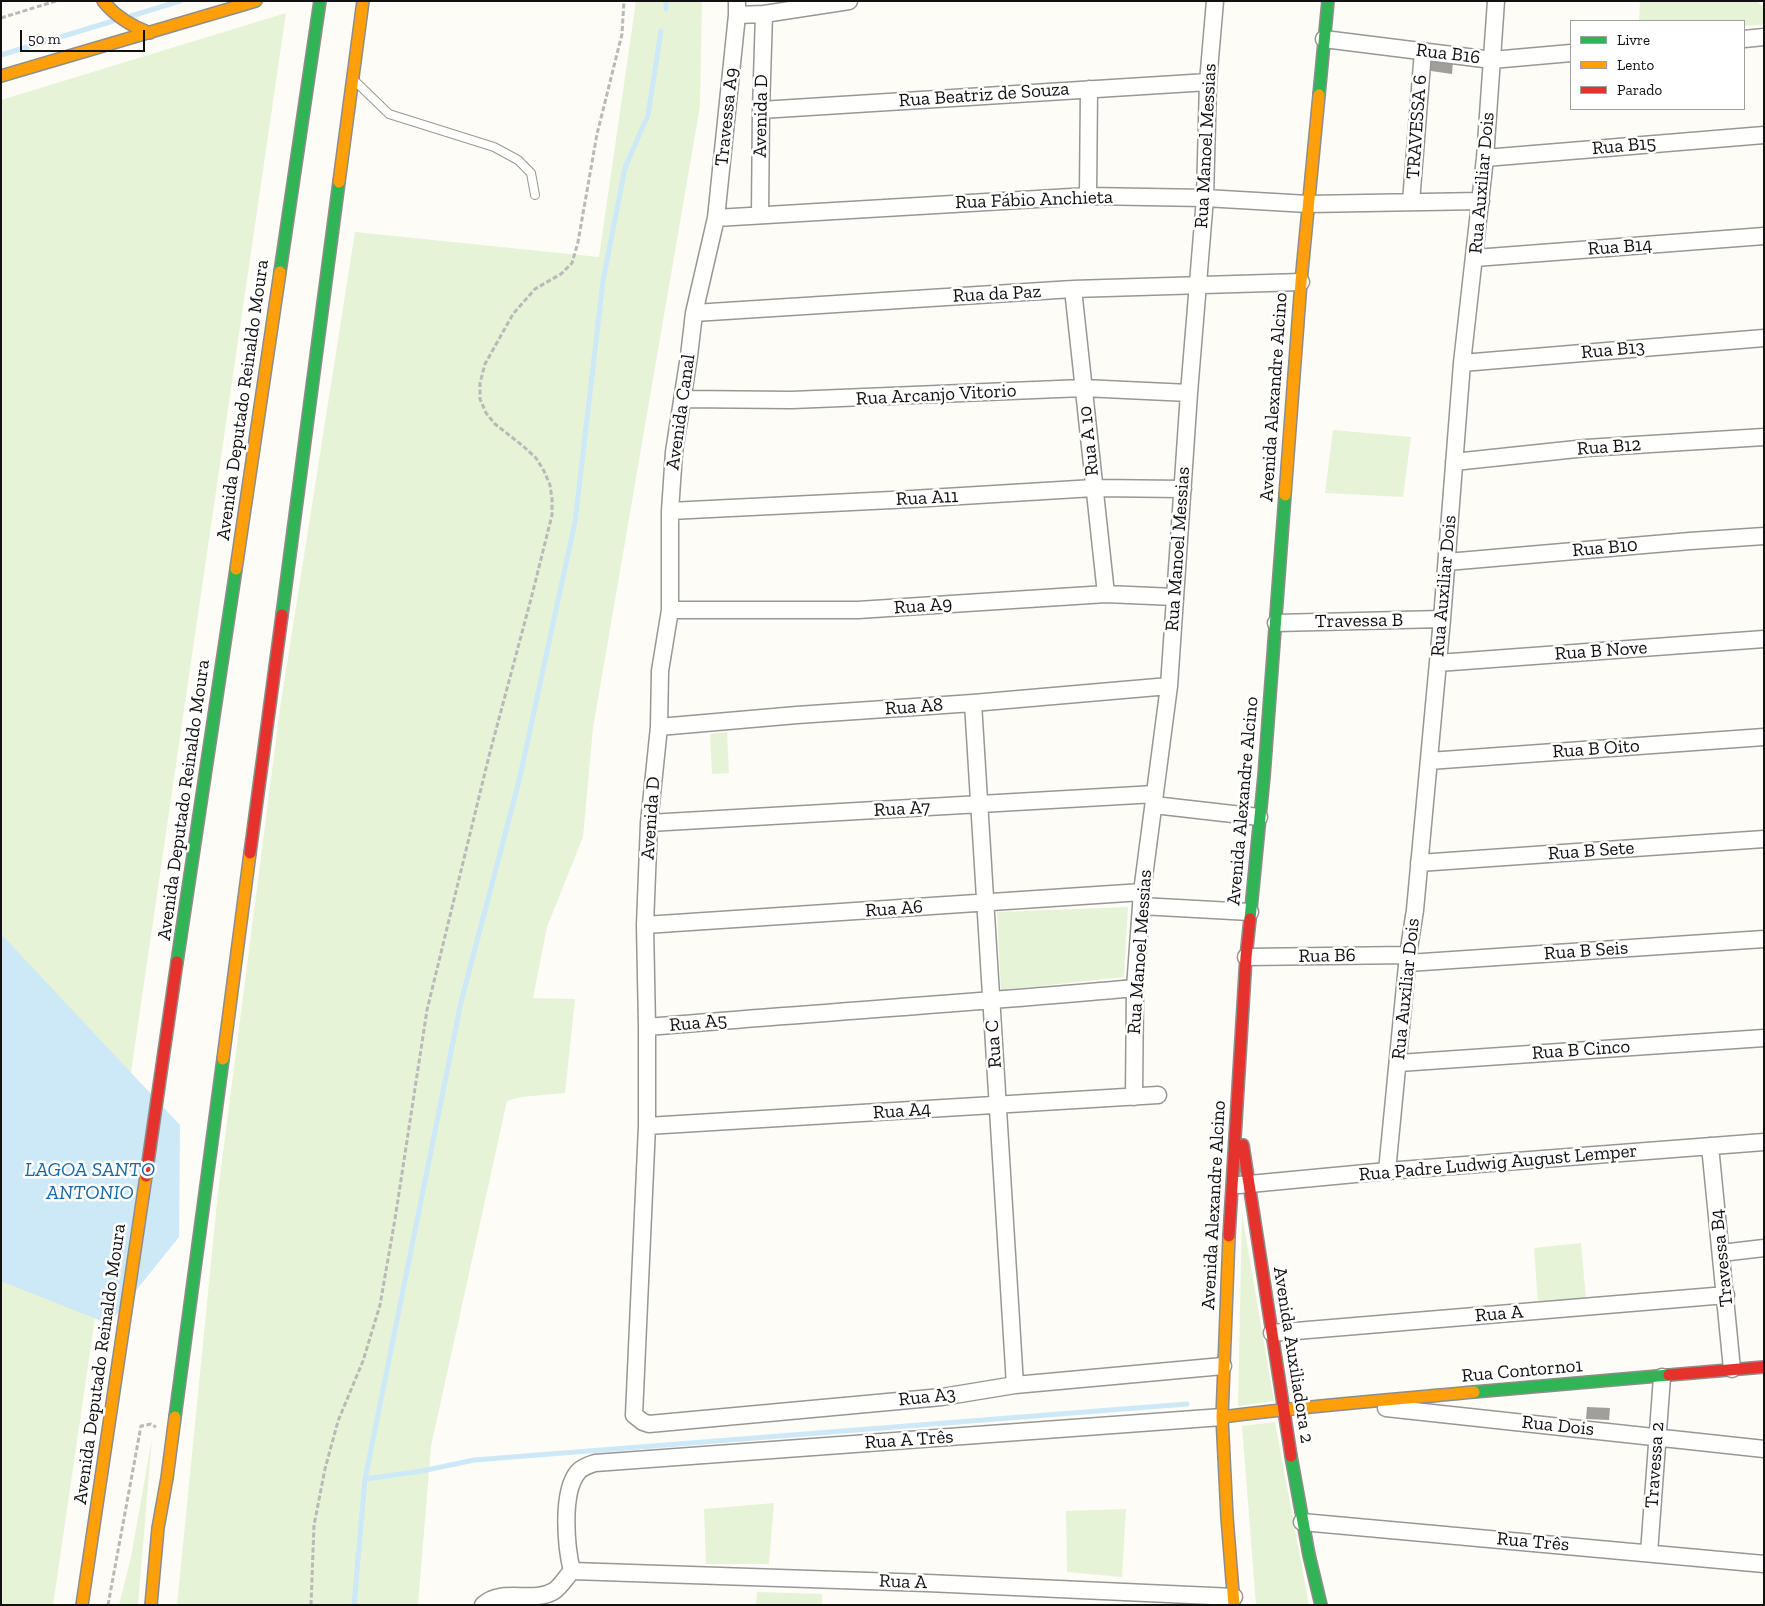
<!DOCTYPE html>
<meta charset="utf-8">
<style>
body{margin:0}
#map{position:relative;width:1765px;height:1606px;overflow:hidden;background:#fdfcf7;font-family:"Zilla Slab",serif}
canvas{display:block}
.frame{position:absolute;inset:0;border:2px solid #111;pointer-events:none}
.legend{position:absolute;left:1570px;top:20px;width:175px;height:90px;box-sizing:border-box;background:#fff;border:1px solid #a0a0a0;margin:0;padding:6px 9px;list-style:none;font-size:15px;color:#111}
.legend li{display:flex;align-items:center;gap:10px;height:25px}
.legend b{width:25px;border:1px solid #a0a0a0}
.scale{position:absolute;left:20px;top:30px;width:125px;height:22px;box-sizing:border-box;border:2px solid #111;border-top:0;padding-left:6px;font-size:15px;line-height:18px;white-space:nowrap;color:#111;-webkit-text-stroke:4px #fff;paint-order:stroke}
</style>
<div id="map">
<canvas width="1765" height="1606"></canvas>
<div class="frame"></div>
<ul class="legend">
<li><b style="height:6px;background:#30b455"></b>Livre</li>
<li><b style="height:6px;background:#ff9f0a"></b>Lento</li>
<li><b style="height:6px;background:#e5322d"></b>Parado</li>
</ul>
<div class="scale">50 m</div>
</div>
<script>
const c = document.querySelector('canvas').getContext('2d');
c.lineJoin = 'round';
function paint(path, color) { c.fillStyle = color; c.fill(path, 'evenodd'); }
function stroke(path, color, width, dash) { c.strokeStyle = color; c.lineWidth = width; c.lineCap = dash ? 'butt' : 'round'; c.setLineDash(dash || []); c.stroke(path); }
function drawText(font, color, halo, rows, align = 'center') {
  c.font = font + ' "Zilla Slab",serif'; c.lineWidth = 5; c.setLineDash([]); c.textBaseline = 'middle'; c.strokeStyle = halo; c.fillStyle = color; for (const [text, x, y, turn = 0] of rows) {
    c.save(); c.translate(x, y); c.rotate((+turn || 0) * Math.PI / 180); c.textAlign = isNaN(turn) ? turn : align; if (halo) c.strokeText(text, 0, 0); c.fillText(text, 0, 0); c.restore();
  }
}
const green = new Path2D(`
 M 636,1 L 702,1 L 700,106 L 593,728 L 583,837 L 547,927 L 533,998 L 575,999 L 565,1093 L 521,1097 L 507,1101 L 431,1446 L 418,1605 L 177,1605 L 218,1192 L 280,708 L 355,232 L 599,257 Z
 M 1640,1 L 1756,1 L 1764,7 L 1764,25 L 1744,26 L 1744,21 L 1639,21 Z
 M 286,13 L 53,1605 L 1,1605 L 1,100 Z
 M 1333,430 L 1411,437 L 1403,497 L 1325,493 Z
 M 727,732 L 729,773 L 712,774 L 710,734 Z
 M 1128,907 L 1124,977 L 1001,990 L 997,912 Z
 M 1242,1214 L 1274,1401 L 1238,1406 Z
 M 1581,1243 L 1586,1299 L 1538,1304 L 1534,1248 Z
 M 1275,1422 L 1309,1605 L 1256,1605 L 1242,1426 Z
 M 152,1438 L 138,1605 L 119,1605 L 131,1557 Z
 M 774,1503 L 769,1564 L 706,1564 L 704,1509 Z
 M 1126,1509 L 1122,1577 L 1067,1572 L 1066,1511 Z
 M 757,1592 L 822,1594 L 822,1605 L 756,1605 Z`);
const water = new Path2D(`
 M 1,934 L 180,1125 L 179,1237 L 109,1324 L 1,1281 Z`);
const stream = new Path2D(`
 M 666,9 L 666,1
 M 131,16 L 180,1
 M 1,55 L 113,21
 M 365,1479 L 422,1471 L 474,1460 L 1187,1404
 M 354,1605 L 365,1479 L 461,1002 L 519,781 L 575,522 L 603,281 L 625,168 L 648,115 L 661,31`);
const building = new Path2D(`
 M 1426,56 L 1453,60 L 1452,74 L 1424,70 Z
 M 1587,1407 L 1610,1408 L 1609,1420 L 1586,1419 Z`);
const path = new Path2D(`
 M 1,18 L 56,1
 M 108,1605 L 141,1426 L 151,1424 L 156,1427
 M 311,1605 L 314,1525 L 325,1469 L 338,1421 L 363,1361 L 380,1305 L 395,1219 L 427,1010 L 489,756 L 532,595 L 552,515 L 552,499 L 550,485 L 544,471 L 536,458 L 523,446 L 495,424 L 486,413 L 480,399 L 480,383 L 485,364 L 513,314 L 535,289 L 561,274 L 572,263 L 578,242 L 597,134 L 622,34 L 624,1`);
const lane = new Path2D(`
 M 357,83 L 389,114 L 494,147 L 518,160 L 531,173 L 535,195`);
const street = new Path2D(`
 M 737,1 L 737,15 L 764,14 L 761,110 L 760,215
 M 764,14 L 849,1
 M 737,15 L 716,218 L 694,313 L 689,356 L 674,452 L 670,511 L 670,610 L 660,671 L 659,727 L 649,823 L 645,925 L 647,1027 L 647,1126 L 634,1415 L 643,1422 L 649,1424 L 942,1397 L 1015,1385 L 1223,1366
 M 1324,39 L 1492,60 L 1571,53
 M 1744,39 L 1764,37
 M 761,110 L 1208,82
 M 1485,158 L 1764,135
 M 1088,196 L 1089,89
 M 1411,202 L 1423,51
 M 716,218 L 1088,196 L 1205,198 L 1308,204 L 1481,201
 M 1475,258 L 1764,236
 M 1073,289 L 1106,594
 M 694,313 L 1073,289 L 1301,282
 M 1462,363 L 1764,338
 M 683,399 L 792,400 L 1083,388 L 1189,393
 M 1454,462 L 1586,448 L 1764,437
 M 670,511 L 912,499 L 1094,488 L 1183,489
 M 1447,562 L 1690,541 L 1764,536
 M 670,610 L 858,610 L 1106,594 L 1175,597
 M 1276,623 L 1442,619
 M 1438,663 L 1764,639
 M 973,703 L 1015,1385
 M 659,727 L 797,715 L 973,703 L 1169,686
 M 1429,761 L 1764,737
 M 1154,805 L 1259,817
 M 649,823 L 1155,794
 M 1419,863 L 1764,839
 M 1141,906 L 1250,912
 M 645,925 L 1142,892
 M 1246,957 L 1408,955
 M 1408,963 L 1764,939
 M 647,1027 C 810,1013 972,1003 1135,988
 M 1399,1063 L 1764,1038
 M 1134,1097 L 1135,988 L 1142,892 L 1169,686 L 1189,393 L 1205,198 L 1208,82 L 1215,1
 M 647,1126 L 1158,1095
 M 1710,1146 L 1732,1369
 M 1387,1171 L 1408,955 L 1415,910 L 1442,619 L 1462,363 L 1485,158 L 1496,1
 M 1239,1185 L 1387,1171 L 1764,1142
 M 1721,1253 L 1764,1248
 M 1272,1333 L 1726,1295
 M 1386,1408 L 1764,1449
 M 1302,1522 L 1764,1564
 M 1649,1553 L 1662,1377
 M 572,1571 C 566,1547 561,1492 578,1472 C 582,1467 589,1465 595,1463 L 1222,1417
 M 572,1571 L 927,1583 L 1234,1597
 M 483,1605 C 502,1587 532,1604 554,1591 C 561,1586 566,1577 572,1571`);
const fast = new Path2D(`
 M 1319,95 L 1328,1
 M 280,272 L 320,1
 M 282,615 L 339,182
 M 1250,919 L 1264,776 L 1285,495
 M 177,962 L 236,569
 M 1474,1392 L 1669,1375
 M 175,1417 L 223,1059
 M 1291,1456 L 1309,1555 L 1321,1605`);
const slow = new Path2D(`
 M 103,1 C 116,17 131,26 150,33
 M 1,76 L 256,1
 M 339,182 L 363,1
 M 1285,495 L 1301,282 L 1319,95
 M 236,569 L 280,272
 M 223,1059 L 250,853
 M 1229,1236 L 1222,1417 L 1227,1517 L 1234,1605
 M 1222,1417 C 1306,1406 1390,1400 1474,1392
 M 82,1605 L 146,1176
 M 151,1605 L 158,1528 L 167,1478 L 175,1417`);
const jam = new Path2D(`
 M 250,853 L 282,615
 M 1243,1145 L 1291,1456
 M 146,1176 L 177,962
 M 1229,1236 L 1246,957 L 1250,919
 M 1669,1375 L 1764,1367`);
const streetNames = [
 ["Rua B16",1448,54,7],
 ["Rua Beatriz de Souza",984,95,-4],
 ["Avenida D",761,116,-89],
 ["Travessa A9",727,117,-84],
 ["TRAVESSA 6",1417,127,-86],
 ["Rua Manoel Messias",1206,146,-87],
 ["Rua B15",1624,146,-5],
 ["Rua Auxiliar Dois",1482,183,-85],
 ["Rua Fábio Anchieta",1034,200,-2],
 ["Rua B14",1620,247,-4],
 ["Rua da Paz",997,294,-3],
 ["Rua B13",1613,350,-5],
 ["Rua Arcanjo Vitorio",936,395,-3],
 ["Avenida Alexandre Alcino",1274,397,-86],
 ["Avenida Deputado Reinaldo Moura",243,400,-82],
 ["Avenida Canal",681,412,-82],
 ["Rua A 10",1089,441,-96],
 ["Rua B12",1609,447,-4],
 ["Rua A11",927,498,-3],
 ["Rua B10",1605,548,-5],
 ["Rua Manoel Messias",1178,549,-86],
 ["Rua Auxiliar Dois",1444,586,-85],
 ["Rua A9",923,606,-4],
 ["Travessa B",1359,621,-1],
 ["Rua B Nove",1601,651,-4],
 ["Rua A8",914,707,-4],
 ["Rua B Oito",1596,749,-4],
 ["Avenida Deputado Reinaldo Moura",184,800,-82],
 ["Avenida Alexandre Alcino",1243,801,-85],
 ["Rua A7",902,809,-3],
 ["Avenida D",651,818,-86],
 ["Rua B Sete",1591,851,-4],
 ["Rua A6",894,909,-4],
 ["Rua B Seis",1586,951,-4],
 ["Rua Manoel Messias",1140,952,-86],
 ["Rua B6",1327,956,-1],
 ["Rua Auxiliar Dois",1406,989,-84],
 ["Rua A5",698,1023,-5],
 ["Rua C",994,1044,-94],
 ["Rua B Cinco",1581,1050,-4],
 ["Rua A4",902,1111,-4],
 ["Rua Padre Ludwig August Lemper",1498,1163,-5],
 ["Avenida Alexandre Alcino",1214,1205,-87],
 ["Travessa B4",1722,1258,-96],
 ["Rua A",1499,1314,-5],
 ["Avenida Auxiliadora 2",1293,1355,81],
 ["Avenida Deputado Reinaldo Moura",100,1364,-82],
 ["Rua Contorno1",1522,1371,-5],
 ["Rua A3",927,1397,-6],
 ["Rua Dois",1558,1426,6],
 ["Rua A Três",909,1440,-4],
 ["Travessa 2",1655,1465,-86],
 ["Rua Três",1533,1542,5],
 ["Rua A",903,1582,2]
];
const waterNames = [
 ["LAGOA SANTO",90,1170],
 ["ANTONIO",90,1193]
];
paint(green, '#e7f3d7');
paint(water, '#cde8f7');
stroke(stream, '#cde8f7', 5);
paint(building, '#a19f9c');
stroke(lane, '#979795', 10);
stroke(street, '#979795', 19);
stroke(fast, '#8e8d8b', 14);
stroke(slow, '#8e8d8b', 14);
stroke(jam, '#8e8d8b', 14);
stroke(path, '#b9b9b8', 3, [5, 2.5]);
stroke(lane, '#fffffe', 8);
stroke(street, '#fffffe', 16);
stroke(fast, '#30b455', 11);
stroke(slow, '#ff9f0a', 11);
stroke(jam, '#e5322d', 11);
drawText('19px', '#111', '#fff', streetNames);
drawText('italic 20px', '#1768a6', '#fff', waterNames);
</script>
